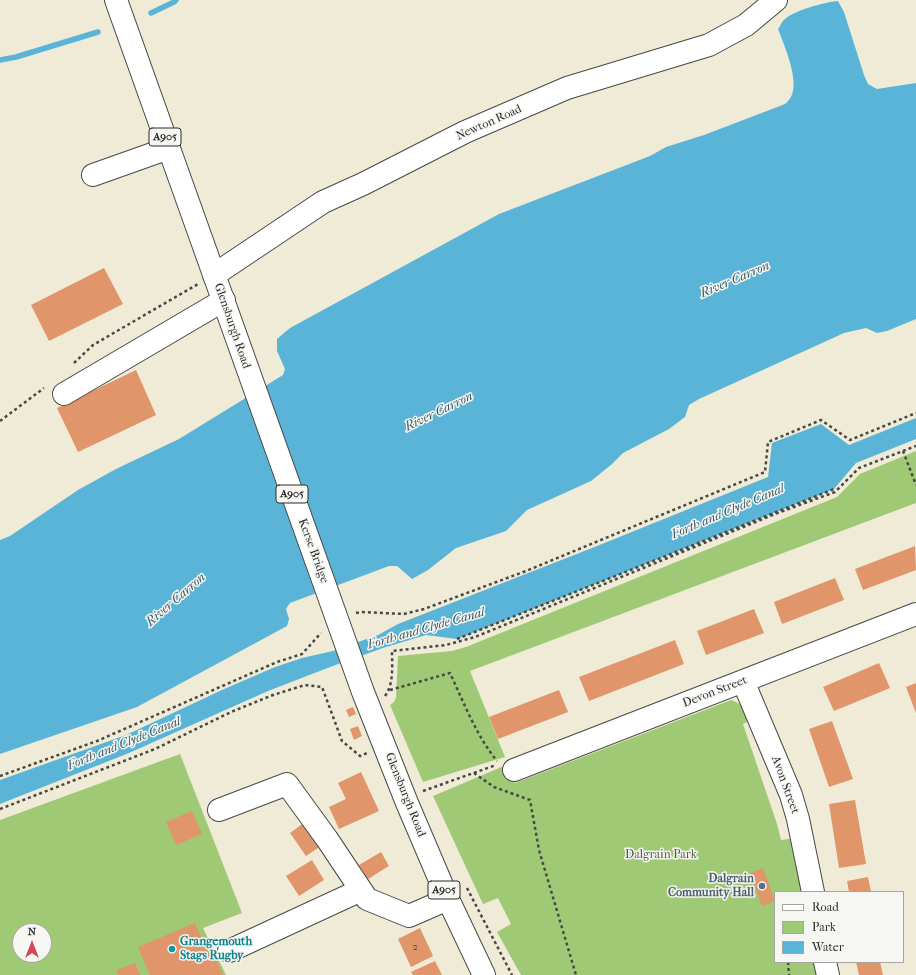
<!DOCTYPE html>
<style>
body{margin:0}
#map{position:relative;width:916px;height:975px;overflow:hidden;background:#efebd6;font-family:"IM FELL French Canon",serif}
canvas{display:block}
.legend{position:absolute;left:774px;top:891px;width:130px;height:72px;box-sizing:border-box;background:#f6f6f2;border:1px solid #a5a5a2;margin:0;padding:5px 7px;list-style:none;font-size:12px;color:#2b2b2b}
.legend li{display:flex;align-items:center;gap:8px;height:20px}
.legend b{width:20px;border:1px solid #a5a5a2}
.north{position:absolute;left:12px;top:923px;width:40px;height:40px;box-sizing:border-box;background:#f6f6f2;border:1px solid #a5a5a2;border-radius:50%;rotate:0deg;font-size:11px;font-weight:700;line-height:16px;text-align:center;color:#2b2b2b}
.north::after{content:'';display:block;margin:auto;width:14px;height:18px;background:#d1495b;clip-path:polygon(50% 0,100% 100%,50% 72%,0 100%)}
</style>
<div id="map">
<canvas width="916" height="975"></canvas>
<ul class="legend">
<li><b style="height:5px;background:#fff"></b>Road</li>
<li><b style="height:11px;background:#a0c975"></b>Park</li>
<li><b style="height:11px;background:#5ab4d7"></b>Water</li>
</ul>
<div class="north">N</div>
</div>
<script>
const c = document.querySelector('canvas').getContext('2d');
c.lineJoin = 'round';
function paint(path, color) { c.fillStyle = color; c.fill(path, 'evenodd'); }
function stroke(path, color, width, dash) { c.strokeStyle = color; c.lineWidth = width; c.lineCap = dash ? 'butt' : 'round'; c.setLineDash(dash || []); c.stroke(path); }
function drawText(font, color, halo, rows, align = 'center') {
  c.font = font + ' "IM FELL French Canon",serif'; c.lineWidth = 3; c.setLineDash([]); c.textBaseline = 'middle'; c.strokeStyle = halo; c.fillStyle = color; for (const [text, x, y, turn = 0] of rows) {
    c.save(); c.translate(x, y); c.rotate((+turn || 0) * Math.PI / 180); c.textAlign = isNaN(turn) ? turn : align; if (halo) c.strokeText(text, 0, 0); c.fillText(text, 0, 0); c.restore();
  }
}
const green = new Path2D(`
 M 916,451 L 916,503 L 470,671 L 505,757 L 423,782 L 390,705 L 394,702 L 396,698 L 398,656 L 452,651 L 466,647 L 837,497 L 860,474 Z
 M 731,700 L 740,704 L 755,718 L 743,724 L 777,824 L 781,840 L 795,838 L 803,892 L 775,892 L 775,962 L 815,962 L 817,975 L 521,975 L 497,932 L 511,924 L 498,898 L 483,904 L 433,796 L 504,766 L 515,783 Z
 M 180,754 L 242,913 L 203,928 L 226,975 L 0,975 L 0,820 ZM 20,931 L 44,931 L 44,955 L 20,955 Z`);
const water = new Path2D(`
 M 838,1 L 844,12 L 864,75 L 868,84 L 877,89 L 916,83 L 916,319 L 887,331 L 877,333 L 866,328 L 844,333 L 699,399 L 689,405 L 685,417 L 669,429 L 623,453 L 612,464 L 591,481 L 527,510 L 506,531 L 456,548 L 428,570 L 412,579 L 397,566 L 389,566 L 290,603 L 286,609 L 289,619 L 287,626 L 137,707 L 0,754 L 0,540 L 10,536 L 78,490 L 116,469 L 179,439 L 283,375 L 285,369 L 277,351 L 277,339 L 290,328 L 499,214 L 650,156 L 666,147 L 704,135 L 780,106 C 783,105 787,103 788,101 C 803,87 784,45 778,29 C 780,27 781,23 783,21 C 791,11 825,2 838,1 Z
 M 916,418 L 916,439 L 856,463 L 834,489 L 457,639 L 426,635 L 383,648 L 338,664 L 268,691 L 129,753 L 0,804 L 0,780 L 126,735 L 222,690 L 275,667 L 302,658 L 333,651 L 378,635 L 398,624 L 592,548 L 768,477 L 772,443 L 821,424 L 849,445 Z`);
const stream = new Path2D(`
 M 151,13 L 174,2 L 176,0
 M 0,60 L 16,57 L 98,32`);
const building = new Path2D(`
 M 104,268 L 123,304 L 49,341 L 31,305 Z
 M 136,370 L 156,415 L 78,452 L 57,408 Z
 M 915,546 L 916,570 L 863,590 L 855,569 Z
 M 835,578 L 844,600 L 782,624 L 774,602 Z
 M 754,609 L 764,633 L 706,655 L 697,631 Z
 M 675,640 L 684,664 L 589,701 L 579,677 Z
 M 879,663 L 890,688 L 834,711 L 823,687 Z
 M 916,683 L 916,713 L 906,687 Z
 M 559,690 L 568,712 L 498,739 L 489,717 Z
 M 353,707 L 356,714 L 349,717 L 346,710 Z
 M 832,721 L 853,779 L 829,787 L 809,729 Z
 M 358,726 L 362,736 L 354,740 L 350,729 Z
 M 361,772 L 379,811 L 339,829 L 329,807 L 346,799 L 338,783 Z
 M 855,800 L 866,864 L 839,868 L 829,804 Z
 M 192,811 L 202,834 L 176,845 L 166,822 Z
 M 305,822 L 321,846 L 306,856 L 290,833 Z
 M 381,852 L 389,866 L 368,879 L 359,865 Z
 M 312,860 L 324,880 L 299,896 L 286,876 Z
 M 763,868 L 775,901 L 762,906 L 750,873 Z
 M 868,877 L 871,892 L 849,892 L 847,881 Z
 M 195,923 L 208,953 L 213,951 L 223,975 L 150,975 L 138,947 Z
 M 420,928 L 433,956 L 411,967 L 398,939 Z
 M 435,961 L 442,975 L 413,975 L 411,972 Z
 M 856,962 L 880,962 L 883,975 L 859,975 Z
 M 135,963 L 140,975 L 118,975 L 117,970 Z`);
const path = new Path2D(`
 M 74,363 L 93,345 L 198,284
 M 0,421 L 44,388
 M 903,451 L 916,485
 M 356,613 L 362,612 L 404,614 L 424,609 L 526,571 L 765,472 L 768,442 L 821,420 L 850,440 L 916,413
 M 457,639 L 834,489
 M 390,690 L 450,673 C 464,703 476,735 497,761
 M 385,696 C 394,684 392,666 392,651 L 446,645 L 475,637 L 775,514 L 835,492 L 859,468 L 916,446
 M 474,773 L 494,787 L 530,800 L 539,850 L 576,975
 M 0,776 L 97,741 L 277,662 L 302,654 L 321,633
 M 423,791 L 496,765
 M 0,809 L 155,749 L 231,712 L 273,695 L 305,685 L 322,687 L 342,741 L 360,756 L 367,753
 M 467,888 L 512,975
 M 788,962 L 789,975`);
const minor = new Path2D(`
 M 93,175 L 169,148
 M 214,275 L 323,202 L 363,184 L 465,132 L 567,88 L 709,45 L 746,25 L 776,0
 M 64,394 L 224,300
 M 743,681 L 791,795 L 798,819 L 813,892
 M 514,770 L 916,614
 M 219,810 L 287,784 L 327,839 L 367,899 L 409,916 L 448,899
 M 229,951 L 361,890
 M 825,962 L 828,975`);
const major = new Path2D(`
 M 116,0 L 363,692 L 407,803 L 448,899 L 484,975`);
const markers = [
 [762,886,4,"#5c6f8a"],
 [172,949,4,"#0f9aa8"]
];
const numberNames = [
 ["2",415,948]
];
const shields = [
 [165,137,32],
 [292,494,32],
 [444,890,32]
];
const shieldNames = [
 ["A905",165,137],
 ["A905",292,494],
 ["A905",444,890]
];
const streetNames = [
 ["Newton Road",489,123,-24],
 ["Glensburgh Road",232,326,71],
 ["Kerse Bridge",313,551,70],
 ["Devon Street",715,692,-21],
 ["Avon Street",785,785,70],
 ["Glensburgh Road",405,795,68]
];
const parkNames = [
 ["Dalgrain Park",661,855]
];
const serviceNames = [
 ["Dalgrain",754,879],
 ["Community Hall",754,893]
];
const cultureNames = [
 ["Grangemouth",180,942],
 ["Stags Rugby",180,956]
];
const waterNames = [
 ["River Carron",735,280,-23],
 ["River Carron",439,412,-26],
 ["Forth and Clyde Canal",728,512,-23],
 ["River Carron",176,600,-41],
 ["Forth and Clyde Canal",426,629,-16],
 ["Forth and Clyde Canal",124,744,-22]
];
paint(green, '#a0c975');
paint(water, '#5ab4d7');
stroke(stream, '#5ab4d7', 5.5);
paint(building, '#e0956b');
stroke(minor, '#484845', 24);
stroke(major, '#484845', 24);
stroke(path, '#484845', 2.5, [3, 3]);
stroke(minor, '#fff', 22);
stroke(major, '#fff', 22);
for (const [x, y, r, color] of markers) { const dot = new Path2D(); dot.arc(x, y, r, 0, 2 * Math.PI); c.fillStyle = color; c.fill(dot); stroke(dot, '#f6f6f2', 1.5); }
drawText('10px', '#58463b', null, numberNames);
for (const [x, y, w] of shields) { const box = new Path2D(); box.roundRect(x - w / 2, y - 9, w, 18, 3); c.fillStyle = '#f6f6f2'; c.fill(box); stroke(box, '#2b2b2b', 1); }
drawText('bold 11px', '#2b2b2b', null, shieldNames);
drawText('12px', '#2b2b2b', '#f6f6f2', streetNames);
drawText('12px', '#4e5a41', '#f6f6f2', parkNames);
drawText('bold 12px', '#4e5e75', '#f6f6f2', serviceNames, 'right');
drawText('bold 12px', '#0d838f', '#f6f6f2', cultureNames, 'left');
drawText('italic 13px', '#3b5b67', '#f6f6f2', waterNames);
</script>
